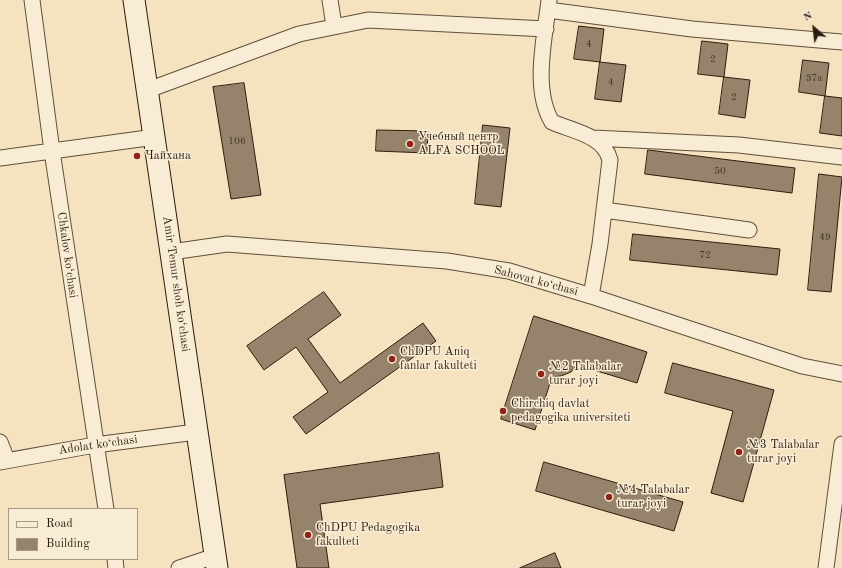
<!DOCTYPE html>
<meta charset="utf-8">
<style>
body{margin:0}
#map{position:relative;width:842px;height:568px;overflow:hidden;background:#f5e2bf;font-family:"Old Standard TT",serif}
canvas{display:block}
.legend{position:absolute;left:8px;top:508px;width:130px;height:52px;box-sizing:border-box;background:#f8ecd5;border:1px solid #a69a86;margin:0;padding:5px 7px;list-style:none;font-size:12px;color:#2c1e0f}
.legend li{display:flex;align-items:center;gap:8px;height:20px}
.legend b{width:20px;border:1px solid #a69a86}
.north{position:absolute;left:794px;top:8px;width:40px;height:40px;-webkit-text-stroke:3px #f8ecd5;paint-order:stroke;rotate:332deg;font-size:11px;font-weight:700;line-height:16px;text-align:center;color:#2c1e0f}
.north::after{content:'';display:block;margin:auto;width:14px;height:18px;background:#2c1e0f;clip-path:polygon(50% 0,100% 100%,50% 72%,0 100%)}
</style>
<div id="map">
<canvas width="842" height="568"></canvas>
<ul class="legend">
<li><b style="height:5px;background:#f8ecd5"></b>Road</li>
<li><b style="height:11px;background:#95846b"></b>Building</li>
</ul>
<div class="north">N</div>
</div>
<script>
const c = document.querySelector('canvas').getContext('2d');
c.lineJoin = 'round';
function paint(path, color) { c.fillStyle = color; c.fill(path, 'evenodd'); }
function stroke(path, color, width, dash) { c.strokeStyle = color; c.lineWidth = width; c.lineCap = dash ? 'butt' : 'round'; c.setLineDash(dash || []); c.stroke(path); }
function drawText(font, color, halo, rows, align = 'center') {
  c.font = font + ' "Old Standard TT",serif'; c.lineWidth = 3; c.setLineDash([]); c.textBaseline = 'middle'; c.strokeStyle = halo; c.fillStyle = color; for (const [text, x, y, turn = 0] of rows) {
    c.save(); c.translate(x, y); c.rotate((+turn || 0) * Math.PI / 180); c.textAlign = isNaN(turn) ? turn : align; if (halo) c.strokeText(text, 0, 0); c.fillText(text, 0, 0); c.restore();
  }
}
const building = new Path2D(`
 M 579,26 L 604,29 L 600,62 L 574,59 Z
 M 702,41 L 728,44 L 724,77 L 698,74 Z
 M 803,60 L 829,63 L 825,96 L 799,92 Z
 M 600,62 L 626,65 L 621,102 L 595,99 Z
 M 724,77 L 750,80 L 745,118 L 719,114 Z
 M 244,83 L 261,195 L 231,199 L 213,87 Z
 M 825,96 L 842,98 L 842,136 L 820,133 Z
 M 483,125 L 510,128 L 501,207 L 475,204 Z
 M 377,130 L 428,131 L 427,153 L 376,151 Z
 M 648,150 L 795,168 L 792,193 L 645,174 Z
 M 819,174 L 842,177 L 831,292 L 808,290 Z
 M 633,234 L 780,249 L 777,275 L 630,260 Z
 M 324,292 L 341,315 L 308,339 L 340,383 L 423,323 L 436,341 L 306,434 L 293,417 L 328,392 L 296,347 L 264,370 L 247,346 Z
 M 534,316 L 647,352 L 637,383 L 577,365 L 571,372 L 561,376 L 552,377 L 535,430 L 501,419 Z
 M 673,363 L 774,390 L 743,502 L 711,493 L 733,411 L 665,393 Z
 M 439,453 L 443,487 L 320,504 L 329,568 L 297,568 L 284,475 Z
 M 544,462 L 683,502 L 674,531 L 536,491 Z
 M 555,553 L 561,568 L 520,568 Z`);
const street = new Path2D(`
 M 32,0 L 52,151 L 106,509
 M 330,0 L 334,26
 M 549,0 C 545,37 532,89 552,122 C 572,131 604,135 610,160 L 600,244 L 591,296
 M 548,10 L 692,29 L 842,42
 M 148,90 L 299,34 L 368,20 L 546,29
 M 593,138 L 739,145 L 842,157
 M 0,158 L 155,137
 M 604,210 L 749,230
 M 171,252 L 227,244 L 447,261 L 509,271 L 591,296 L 802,366 L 842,374
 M 0,442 L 7,460
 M 0,462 L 95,445 L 196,432
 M 115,559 L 116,568
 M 179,568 L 215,556
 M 826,568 L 842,444`);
const secondary = new Path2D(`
 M 134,0 L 217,568`);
const markers = [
 [410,144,4,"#8f2418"],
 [137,156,4,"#8f2418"],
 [392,359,4,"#8f2418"],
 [541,374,4,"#8f2418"],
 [503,411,4,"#8f2418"],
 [739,452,4,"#8f2418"],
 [609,497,4,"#8f2418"],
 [308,535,4,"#8f2418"]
];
const numberNames = [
 ["4",589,44],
 ["2",713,59],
 ["37a",814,78],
 ["4",611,82],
 ["2",734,97],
 ["106",237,141],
 ["50",720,171],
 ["49",825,237],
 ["72",705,255]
];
const poiNames = [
 ["Учебный центр",418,137],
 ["ALFA SCHOOL",418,151],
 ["Чайхана",145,156],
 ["ChDPU Aniq",400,352],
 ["fanlar fakulteti",400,366],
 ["№2 Talabalar",549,367],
 ["turar joyi",549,381],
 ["Chirchiq davlat",511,404],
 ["pedagogika universiteti",511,418],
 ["№3 Talabalar",747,445],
 ["turar joyi",747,459],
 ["№4 Talabalar",617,490],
 ["turar joyi",617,504],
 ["ChDPU Pedagogika",316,528],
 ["fakulteti",316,542]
];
const streetNames = [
 ["Chkalov ko‘chasi",67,255,82],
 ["Sahovat ko‘chasi",536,281,15],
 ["Amir Temur shoh ko‘chasi",176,284,82],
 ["Adolat ko‘chasi",98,445,-8]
];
paint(building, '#95846b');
stroke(building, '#2c1e0f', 1);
stroke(street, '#5e4f3b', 17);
stroke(secondary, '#2c1e0f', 23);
stroke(street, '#f8ecd5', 15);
stroke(secondary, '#f8ecd5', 21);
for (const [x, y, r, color] of markers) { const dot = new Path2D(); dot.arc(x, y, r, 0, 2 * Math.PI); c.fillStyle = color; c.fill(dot); stroke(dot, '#f8ecd5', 1.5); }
drawText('10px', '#463826', null, numberNames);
drawText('12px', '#2c1e0f', '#f8ecd5', poiNames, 'left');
drawText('12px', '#2c1e0f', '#f8ecd5', streetNames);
</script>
